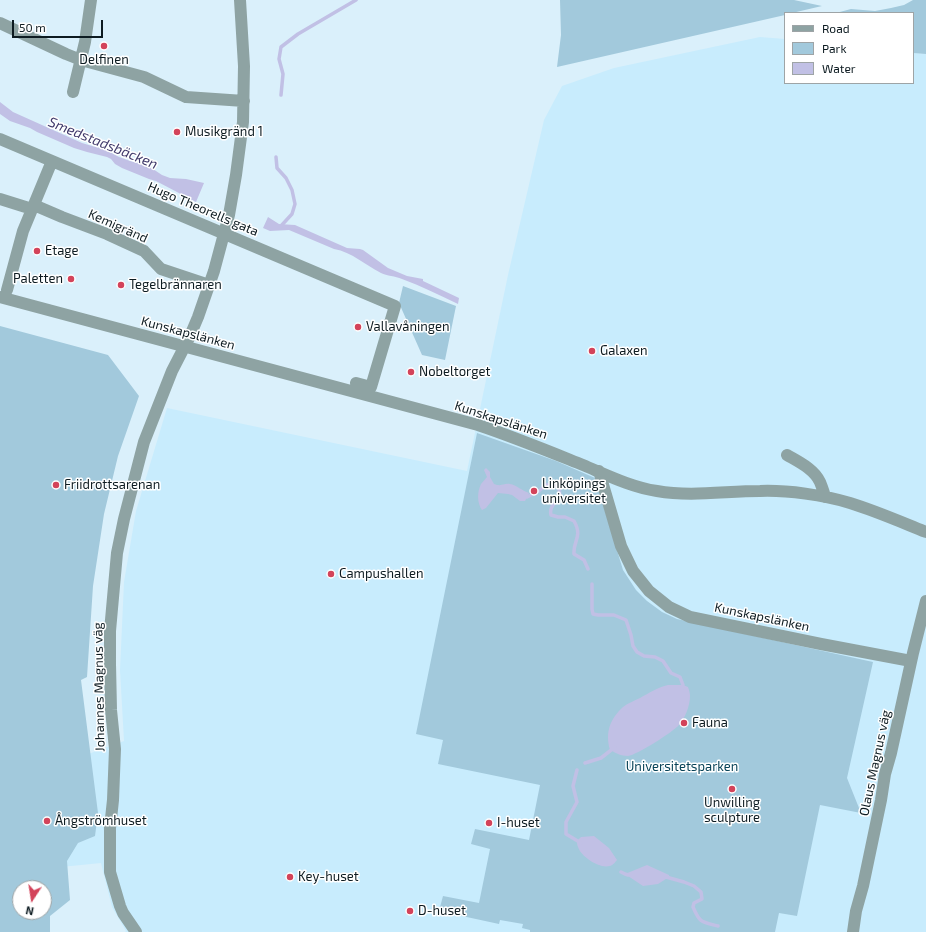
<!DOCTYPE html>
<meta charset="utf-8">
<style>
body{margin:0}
#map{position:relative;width:926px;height:932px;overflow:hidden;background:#daf0fb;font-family:"Exo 2",sans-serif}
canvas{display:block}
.legend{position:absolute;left:784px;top:12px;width:130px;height:72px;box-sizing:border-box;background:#fff;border:1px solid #9ea4a6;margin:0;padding:5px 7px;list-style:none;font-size:12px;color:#0d1b21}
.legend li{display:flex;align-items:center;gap:8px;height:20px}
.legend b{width:20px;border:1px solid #9ea4a6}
.north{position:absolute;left:12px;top:880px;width:40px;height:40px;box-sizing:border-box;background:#fff;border:1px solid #9ea4a6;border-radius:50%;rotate:192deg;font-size:11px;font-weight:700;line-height:16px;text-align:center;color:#0d1b21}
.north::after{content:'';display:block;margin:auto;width:14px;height:18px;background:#d3435a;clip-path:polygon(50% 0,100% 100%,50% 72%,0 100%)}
.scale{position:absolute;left:12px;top:20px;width:91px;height:18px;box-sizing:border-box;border:2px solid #0d1b21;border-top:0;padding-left:5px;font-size:12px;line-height:14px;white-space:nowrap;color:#0d1b21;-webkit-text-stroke:3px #fff;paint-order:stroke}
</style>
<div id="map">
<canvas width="926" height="932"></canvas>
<ul class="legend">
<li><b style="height:5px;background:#8ea3a3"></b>Road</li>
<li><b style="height:11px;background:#a2c9dc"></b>Park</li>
<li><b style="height:11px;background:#c1c0e5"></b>Water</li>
</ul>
<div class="north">N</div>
<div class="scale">50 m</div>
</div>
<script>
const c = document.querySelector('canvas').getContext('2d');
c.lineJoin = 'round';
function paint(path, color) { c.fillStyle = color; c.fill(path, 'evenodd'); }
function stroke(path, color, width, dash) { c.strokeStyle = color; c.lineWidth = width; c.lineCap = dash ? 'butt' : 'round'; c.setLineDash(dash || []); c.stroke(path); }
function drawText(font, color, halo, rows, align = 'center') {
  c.font = font + ' "Exo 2",sans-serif'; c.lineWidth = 3; c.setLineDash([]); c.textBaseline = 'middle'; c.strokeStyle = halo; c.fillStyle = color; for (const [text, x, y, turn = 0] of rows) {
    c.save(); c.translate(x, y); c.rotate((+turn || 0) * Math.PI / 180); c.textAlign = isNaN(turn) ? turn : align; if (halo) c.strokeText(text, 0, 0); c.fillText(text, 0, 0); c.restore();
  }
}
const built = new Path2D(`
 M 760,37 L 785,39 L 785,83 L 913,83 L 913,53 L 926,54 L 926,932 L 125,932 L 126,931 L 112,907 L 101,863 L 71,866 L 29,869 L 0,775 L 25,777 L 124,741 L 120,670 L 124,582 L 136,511 L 167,408 L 467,471 L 508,275 L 544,120 L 562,86 L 614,68 Z`);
const green = new Path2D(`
 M 560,0 L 794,0 L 822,6 L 792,13 L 785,13 L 785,15 L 557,67 L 561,35 Z
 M 913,0 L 926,0 L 926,54 L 913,53 L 913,13 L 836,13 L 851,9 L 875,11 L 891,8 L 904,5 Z
 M 403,286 L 456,306 L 445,360 L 422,355 L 399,303 Z
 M 0,326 L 108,355 L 139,396 L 118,456 L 104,514 L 93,586 L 87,677 L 81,680 L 98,813 L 95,836 L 78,843 L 67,861 L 70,900 L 50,916 L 50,932 L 0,932 ZM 20,888 L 44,888 L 44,912 L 20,912 Z
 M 477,433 L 556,461 L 595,478 L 623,570 L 636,590 L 647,601 L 662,612 L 677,619 L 873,662 L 847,778 L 861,813 L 820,805 L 797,916 L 779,913 L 775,932 L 530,932 L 530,930 L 522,928 L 523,924 L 500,920 L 499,924 L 439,911 L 443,896 L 479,903 L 490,849 L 471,844 L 475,829 L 529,840 L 540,785 L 438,764 L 443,740 L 416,734 Z`);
const water = new Path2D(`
 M 0,102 L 13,112 L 82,143 L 92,146 L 104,149 L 119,157 L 130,161 L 147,165 L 162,175 L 170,178 L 186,179 L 204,183 L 196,202 L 156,181 L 149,179 L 122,168 L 115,164 L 111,159 L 107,157 L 87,152 L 74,148 L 37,132 L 30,128 L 10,121 L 0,114 Z
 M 268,217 L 279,224 L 295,225 L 347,248 L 360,249 L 363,250 L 388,268 L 407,276 L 423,279 L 423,281 L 459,298 L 458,304 C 439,295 421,286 402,279 C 395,276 387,276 381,273 C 365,265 352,252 334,249 L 289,230 L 270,231 L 263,228 Z
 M 486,468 L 490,472 L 490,477 L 494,484 C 502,487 503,483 510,484 C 516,485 523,491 529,493 L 525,501 L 520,501 L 512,495 L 508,494 L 498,493 L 486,508 L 482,510 C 477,503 477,492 481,484 C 483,482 485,479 487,477 L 484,470 Z
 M 668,685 L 683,685 L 688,687 C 689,690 690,693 690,696 C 690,706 685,718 679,725 C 673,732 637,755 628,756 C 621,756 616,753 610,750 C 605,732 610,719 623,707 C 628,703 634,701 640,698 C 649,693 658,687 668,685 Z
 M 594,836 L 609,848 L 617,860 C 615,862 614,864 612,865 C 602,871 581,857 578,847 C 577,845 577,843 577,841 L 581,837 Z
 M 647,865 L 669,875 L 669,877 L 658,884 L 643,886 L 625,874 Z`);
const stream = new Path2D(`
 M 281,95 L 283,74 L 279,59 L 281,47 L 298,34 L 356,0
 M 276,157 L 277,168 L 286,178 L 292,190 L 295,204 L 292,214 L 280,227
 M 527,497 L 539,491 L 546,485 L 554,484 L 559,488 L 560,496 C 555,503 549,507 551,515 L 558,517 L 565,517 L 574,521 C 583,537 573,540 574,554 L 584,560 L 588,569
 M 592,584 L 592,609 L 593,614 L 598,615 L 614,615 L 626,620 L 631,635 L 633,646 L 637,652 L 644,656 L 655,657 L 663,661 L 671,673 L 680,677 L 683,685 L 682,688
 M 585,763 L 601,758 L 615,747
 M 577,770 L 573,786 L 577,802 L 566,822 L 566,834 L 581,843
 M 621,872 L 625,874 L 628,875
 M 666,877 L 684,882 L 694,886 L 701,892 L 702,899 L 694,903 L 693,907 C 700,923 701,922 718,926`);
const minor = new Path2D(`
 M 0,23 L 66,54 L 81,60 L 144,77 L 186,97 L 244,101
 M 73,92 L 85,42 L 91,0
 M 0,139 L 395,306 L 371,387 L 356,383
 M 0,199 L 32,209
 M 34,205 L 62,217 L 107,234 L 144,251 L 161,269 L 209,285
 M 7,290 L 23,231 L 52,161
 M 0,297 L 478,425 C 514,437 548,451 583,465 C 607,475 631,487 657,491 C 691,497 726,491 760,491 C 787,490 824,495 850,503 C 876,511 901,522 926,532
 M 787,455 C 799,462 814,469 820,482 C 822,487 824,492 825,497
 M 599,471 L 621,546 L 633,571 L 649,591 L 669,607 L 690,617 L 821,644 L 911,661
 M 136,932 L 123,913 L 120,906 L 110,872 L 110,828 L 113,800 L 115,749 L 111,710 L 110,664 L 110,631 L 117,553 L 124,519 L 144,442 L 172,371 L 190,336 L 198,317 L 214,271 L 229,215 L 236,175 L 243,122 L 244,66 L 240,0
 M 853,932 L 856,911 L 863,886 L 881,800 L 885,774 L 891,753 L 913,653 L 926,601`);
const markers = [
 [104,46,4,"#d3435a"],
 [177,132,4,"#d3435a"],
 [37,251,4,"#d3435a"],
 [71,279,4,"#d3435a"],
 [121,285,4,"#d3435a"],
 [358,327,4,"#d3435a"],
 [592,351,4,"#d3435a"],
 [411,372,4,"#d3435a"],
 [56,485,4,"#d3435a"],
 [534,491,4,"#d3435a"],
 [331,574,4,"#d3435a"],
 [684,723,4,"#d3435a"],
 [732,789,4,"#d3435a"],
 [47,821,4,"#d3435a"],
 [489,823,4,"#d3435a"],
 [290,877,4,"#d3435a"],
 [410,911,4,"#d3435a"]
];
const poiNames = [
 ["Delfinen",104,60,"center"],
 ["Musikgränd 1",185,132],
 ["Etage",45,251],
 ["Paletten",63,279,"right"],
 ["Tegelbrännaren",129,285],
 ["Vallavåningen",366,327],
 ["Galaxen",600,351],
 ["Nobeltorget",419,372],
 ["Linköpings",542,484],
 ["universitet",542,499],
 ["Friidrottsarenan",64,485],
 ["Campushallen",339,574],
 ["Fauna",692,723],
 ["Unwilling",732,803,"center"],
 ["sculpture",732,818,"center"],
 ["Ångströmhuset",55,821],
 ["I-huset",497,823],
 ["Key-huset",298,877],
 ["D-huset",418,911]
];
const streetNames = [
 ["Hugo Theorells gata",203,209,23],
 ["Kemigränd",118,226,24],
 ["Kunskapslänken",188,333,15],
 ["Kunskapslänken",501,420,18],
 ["Kunskapslänken",762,617,12],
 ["Johannes Magnus väg",99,687,-91],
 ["Olaus Magnus väg",875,763,-78]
];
const parkNames = [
 ["Universitetsparken",682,767]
];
const waterNames = [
 ["Smedstadsbäcken",103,143,22]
];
paint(built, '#c8ecfd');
paint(green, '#a2c9dc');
paint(water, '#c1c0e5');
stroke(stream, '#c1c0e5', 3.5);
stroke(minor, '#8ea3a3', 12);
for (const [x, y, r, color] of markers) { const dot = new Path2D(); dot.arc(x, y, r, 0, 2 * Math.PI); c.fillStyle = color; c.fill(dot); stroke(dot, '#fff', 1.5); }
drawText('13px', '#0d1b21', '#fff', poiNames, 'left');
drawText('13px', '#0d1b21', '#fff', streetNames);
drawText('13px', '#074257', '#fff', parkNames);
drawText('italic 14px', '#403a6b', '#fff', waterNames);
</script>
